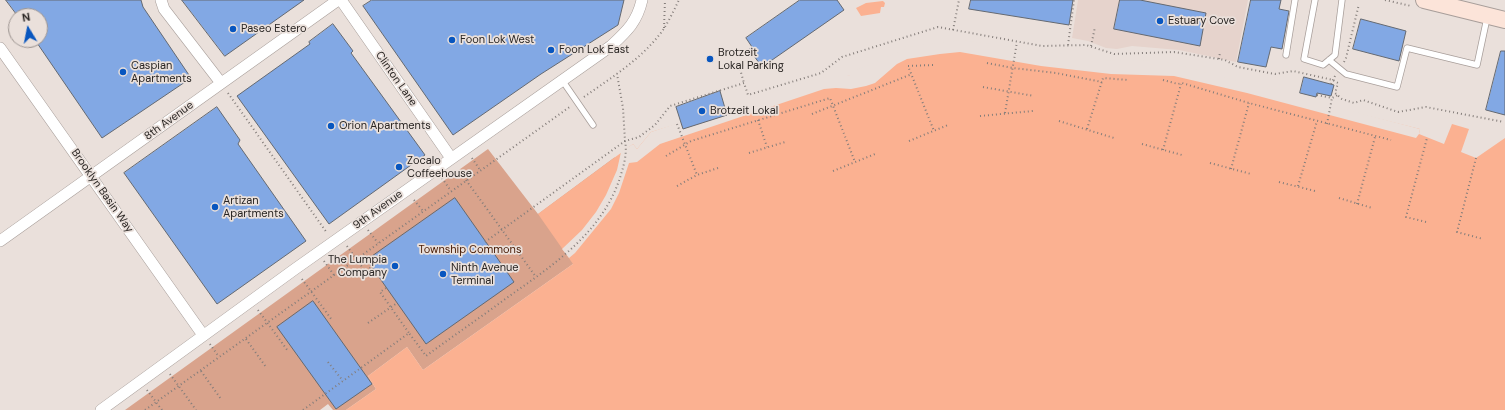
<!DOCTYPE html>
<style>
body{margin:0}
#map{position:relative;width:1505px;height:410px;overflow:hidden;background:#eae0db;font-family:"DM Sans",sans-serif}
canvas{display:block}
.north{position:absolute;left:8px;top:8px;width:40px;height:40px;box-sizing:border-box;background:#eae0db;border:1px solid #9d9591;border-radius:50%;rotate:350deg;font-size:11px;font-weight:700;line-height:16px;text-align:center;color:#292523}
.north::after{content:'';display:block;margin:auto;width:14px;height:18px;background:#0856bf;clip-path:polygon(50% 0,100% 100%,50% 72%,0 100%)}
</style>
<div id="map">
<canvas width="1505" height="410"></canvas>
<div class="north">N</div>
</div>
<script>
const c = document.querySelector('canvas').getContext('2d');
c.lineJoin = 'round';
function paint(path, color) { c.fillStyle = color; c.fill(path, 'evenodd'); }
function stroke(path, color, width, dash) { c.strokeStyle = color; c.lineWidth = width; c.lineCap = dash ? 'butt' : 'round'; c.setLineDash(dash || []); c.stroke(path); }
function drawText(font, color, halo, rows, align = 'center') {
  c.font = font + ' "DM Sans",sans-serif'; c.lineWidth = 3.5; c.setLineDash([]); c.textBaseline = 'middle'; c.strokeStyle = halo; c.fillStyle = color; for (const [text, x, y, turn = 0] of rows) {
    c.save(); c.translate(x, y); c.rotate((+turn || 0) * Math.PI / 180); c.textAlign = isNaN(turn) ? turn : align; if (halo) c.strokeText(text, 0, 0); c.fillText(text, 0, 0); c.restore();
  }
}
const built = new Path2D(`
 M 1078,0 L 1248,0 L 1236,62 L 1179,50 L 1132,46 L 1117,49 L 1106,48 L 1088,41 L 1072,38 Z`);
const green = new Path2D(`
 M 488,149 L 538,214 L 615,157 L 573,264 L 423,370 L 407,347 L 368,376 L 376,389 L 346,410 L 333,410 L 328,404 L 320,410 L 125,410 Z`);
const water = new Path2D(`
 M 883,1 L 885,3 L 884,7 L 881,7 L 880,13 L 861,16 L 856,8 L 866,3 Z
 M 929,47 L 1229,81 L 1420,129 L 1419,134 L 1444,144 L 1452,124 L 1469,129 L 1461,152 L 1476,158 L 1505,138 L 1505,410 L 346,410 L 376,389 L 368,376 L 407,347 L 423,370 L 573,264 L 538,214 L 633,144 L 637,149 L 651,132 L 816,81 L 847,76 Z`);
const pier = new Path2D(`
 M 962,40 L 1070,55 L 1091,60 L 1163,61 L 1420,129 L 1419,134 L 1416,138 L 1247,93 L 1174,76 L 1111,74 L 1041,66 L 960,52 L 940,54 L 907,59 L 897,64 L 875,83 L 866,86 L 851,89 L 836,88 L 824,89 L 660,144 L 637,162 L 629,163 L 619,193 L 611,209 L 575,253 L 569,258 L 562,249 L 582,230 L 596,212 L 606,195 L 617,170 L 621,152 L 633,144 L 637,149 L 651,132 L 681,122 L 683,129 L 727,115 L 725,107 L 818,78 L 850,75 L 850,73 L 905,49 L 905,47 Z`);
const building = new Path2D(`
 M 6,0 L 141,0 L 143,7 L 191,78 L 102,138 L 35,40 L 40,40 L 40,16 L 18,16 Z
 M 182,0 L 304,0 L 225,56 Z
 M 372,0 L 624,0 L 618,25 L 541,74 L 453,135 L 363,6 Z
 M 800,0 L 837,0 L 844,10 L 762,67 L 749,49 L 752,47 L 746,38 Z
 M 971,0 L 1073,0 L 1069,25 L 969,9 Z
 M 1120,0 L 1140,0 L 1206,13 L 1200,46 L 1114,29 Z
 M 1251,0 L 1281,0 L 1279,9 L 1289,11 L 1282,49 L 1271,47 L 1266,67 L 1238,62 Z
 M 1361,19 L 1406,31 L 1399,61 L 1353,49 Z
 M 333,24 L 353,51 L 351,53 L 425,155 L 329,224 L 237,96 L 310,44 L 309,42 Z
 M 1501,51 L 1505,51 L 1505,115 L 1486,110 Z
 M 1304,77 L 1334,85 L 1331,96 L 1317,93 L 1316,97 L 1300,93 Z
 M 720,91 L 727,115 L 683,129 L 676,107 Z
 M 217,107 L 240,140 L 238,144 L 306,241 L 217,304 L 124,173 Z
 M 455,198 L 514,282 L 426,344 L 367,260 Z
 M 313,301 L 372,384 L 336,409 L 277,327 Z`);
const path = new Path2D(`
 M 1385,0 L 1411,6
 M 664,28 L 665,0
 M 953,30 L 959,0
 M 1068,45 L 1074,0
 M 1091,46 L 1095,27
 M 1219,59 L 1220,52
 M 1344,62 L 1346,58 L 1359,4
 M 987,63 L 1013,68 L 1056,73 L 1102,82
 M 933,65 L 908,66 L 934,131
 M 740,69 L 744,83
 M 1163,80 L 1178,84 L 1182,83 L 1249,103 L 1391,140
 M 1331,84 L 1335,76
 M 983,87 L 1034,96
 M 228,93 L 327,233
 M 1317,95 L 1332,98 L 1338,95
 M 584,97 C 612,77 642,59 663,30 C 669,21 674,10 679,0
 M 1005,113 L 1017,42
 M 812,114 L 912,74
 M 980,116 L 1033,111
 M 758,120 L 767,147
 M 1059,121 L 1114,138
 M 677,124 L 697,175
 M 1327,124 L 1332,98
 M 1087,129 L 1103,78 L 1128,80
 M 909,141 L 948,125
 M 1142,144 L 1182,155
 M 1163,150 L 1181,84
 M 749,153 L 785,142
 M 666,156 L 691,141 L 830,98 L 855,162
 M 472,158 L 480,170
 M 1476,158 L 1457,232 L 1483,239
 M 1210,163 L 1251,174
 M 1231,169 L 1249,103
 M 833,171 L 875,154
 M 442,178 L 451,191
 M 466,180 L 536,277
 M 1279,182 L 1315,191
 M 677,186 L 697,175 L 718,168
 M 1298,186 L 1317,121
 M 1339,198 L 1372,208
 M 414,200 L 423,211
 M 1357,204 L 1375,137
 M 1426,222 L 1406,217 L 1427,138
 M 368,230 L 378,243
 M 485,242 L 625,141 L 623,108 L 617,74
 M 347,246 L 365,271 L 372,267
 M 324,261 L 334,275
 M 302,279 L 332,320
 M 386,288 L 380,292 L 409,333
 M 258,310 L 288,351
 M 368,323 L 397,303
 M 246,339 L 266,367
 M 210,344 L 219,357
 M 328,362 L 343,381
 M 201,371 L 221,399
 M 170,374 L 196,410
 M 147,390 L 162,410
 M 145,410 L 571,106
 M 303,410 L 409,333 L 426,356 C 453,336 481,317 508,297 C 555,264 606,230 622,171 C 625,161 627,151 625,141 L 639,137 L 655,125 L 670,106 L 744,83 L 748,95 L 821,73 L 842,57 L 938,27 L 1042,46 L 1086,45 L 1114,54 L 1174,52 L 1225,60 L 1238,67 L 1275,74 L 1293,71 L 1333,80 L 1338,83 L 1335,93 L 1342,99 L 1354,103 L 1363,100 L 1398,112 L 1426,107 L 1504,122`);
const service = new Path2D(`
 M 1315,0 L 1304,59 L 1323,65 L 1335,55 L 1342,0
 M 1286,55 L 1295,0
 M 1329,60 L 1346,74 L 1397,87 L 1407,48 L 1477,65 L 1487,18
 M 562,80 L 593,125`);
const minor = new Path2D(`
 M 161,0 L 164,9 L 221,83
 M 341,0 L 451,158
 M 0,48 L 203,335
 M 0,241 L 338,0
 M 101,410 L 295,269 L 611,46 C 627,31 637,22 642,0`);
const secondary = new Path2D(`
 M 1424,0 L 1505,20`);
const markers = [
 [1160,21,4,"#0856bf"],
 [233,29,4,"#0856bf"],
 [452,40,4,"#0856bf"],
 [551,50,4,"#0856bf"],
 [710,59,4,"#0856bf"],
 [123,72,4,"#0856bf"],
 [702,111,4,"#0856bf"],
 [331,126,4,"#0856bf"],
 [399,167,4,"#0856bf"],
 [215,207,4,"#0856bf"],
 [395,266,4,"#0856bf"],
 [443,274,4,"#0856bf"]
];
const poiNames = [
 ["Estuary Cove",1168,21],
 ["Paseo Estero",241,29],
 ["Foon Lok West",460,40],
 ["Foon Lok East",559,50],
 ["Brotzeit",718,53],
 ["Lokal Parking",718,66],
 ["Caspian",131,66],
 ["Apartments",131,79],
 ["Brotzeit Lokal",710,111],
 ["Orion Apartments",339,126],
 ["Zocalo",407,161],
 ["Coffeehouse",407,174],
 ["Artizan",223,201],
 ["Apartments",223,214],
 ["The Lumpia",387,260,"right"],
 ["Company",387,273,"right"],
 ["Ninth Avenue",451,268],
 ["Terminal",451,281]
];
const streetNames = [
 ["Clinton Lane",396,79,55],
 ["8th Avenue",169,121,-36],
 ["Brooklyn Basin Way",102,191,55],
 ["9th Avenue",378,210,-36]
];
const parkNames = [
 ["Township Commons",470,250]
];
paint(built, '#e6d3cc');
paint(green, '#d9a38c');
paint(water, '#fbb191');
paint(pier, '#eae0db');
paint(building, '#82a8e4');
stroke(building, '#646971', 1);
stroke(service, '#a89e9a', 7);
stroke(minor, '#a89e9a', 12);
stroke(secondary, '#a89e9a', 18);
stroke(path, '#847d7a', 2, [1, 3]);
stroke(service, '#fff', 5.5);
stroke(minor, '#fff', 11);
stroke(secondary, '#fce4d9', 16);
for (const [x, y, r, color] of markers) { const dot = new Path2D(); dot.arc(x, y, r, 0, 2 * Math.PI); c.fillStyle = color; c.fill(dot); stroke(dot, '#eae0db', 1.5); }
drawText('11px', '#292523', '#eae0db', poiNames, 'left');
drawText('11px', '#292523', '#eae0db', streetNames);
drawText('11px', '#471a03', '#eae0db', parkNames);
</script>
